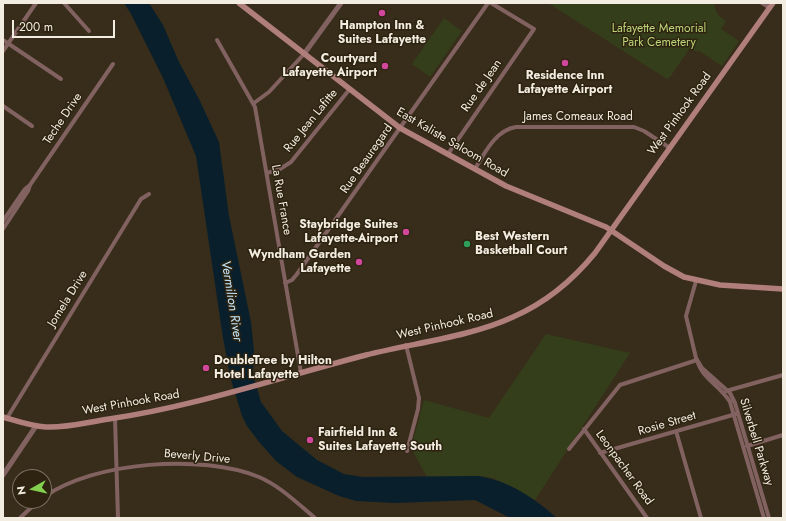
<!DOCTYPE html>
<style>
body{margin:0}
#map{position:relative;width:786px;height:521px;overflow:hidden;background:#372d1a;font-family:Jost,sans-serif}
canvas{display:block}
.frame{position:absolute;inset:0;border:4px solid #f3ece0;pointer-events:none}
.north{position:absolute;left:12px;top:469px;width:40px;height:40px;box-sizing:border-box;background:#2d2310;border:1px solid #7c7363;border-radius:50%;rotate:262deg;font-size:11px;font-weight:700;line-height:16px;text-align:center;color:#f3ece0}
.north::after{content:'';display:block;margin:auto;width:14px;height:18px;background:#83d04f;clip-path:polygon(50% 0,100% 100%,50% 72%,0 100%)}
.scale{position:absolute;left:12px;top:20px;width:103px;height:18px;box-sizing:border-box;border:2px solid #f3ece0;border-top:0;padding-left:5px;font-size:12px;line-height:14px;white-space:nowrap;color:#f3ece0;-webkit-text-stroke:3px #2d2310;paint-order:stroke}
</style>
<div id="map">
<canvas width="786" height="521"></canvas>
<div class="frame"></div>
<div class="north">N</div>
<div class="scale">200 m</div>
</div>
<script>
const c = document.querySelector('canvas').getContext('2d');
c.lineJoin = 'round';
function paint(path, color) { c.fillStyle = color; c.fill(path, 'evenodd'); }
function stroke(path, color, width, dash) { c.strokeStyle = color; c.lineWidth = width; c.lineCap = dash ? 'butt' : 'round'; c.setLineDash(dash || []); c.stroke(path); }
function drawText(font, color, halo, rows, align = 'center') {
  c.font = font + ' Jost,sans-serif'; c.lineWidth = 3; c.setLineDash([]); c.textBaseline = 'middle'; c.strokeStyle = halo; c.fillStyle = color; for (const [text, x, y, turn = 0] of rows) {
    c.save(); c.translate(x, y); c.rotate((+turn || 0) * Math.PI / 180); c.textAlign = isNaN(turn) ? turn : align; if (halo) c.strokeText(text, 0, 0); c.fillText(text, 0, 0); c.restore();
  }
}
const green = new Path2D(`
 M 548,3 L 716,3 L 714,6 L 718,15 L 726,21 L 721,29 L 739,41 L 722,66 L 699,51 L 697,52 L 690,48 L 670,77 L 667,79 Z
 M 444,18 L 462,31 L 430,77 L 412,64 Z
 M 546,334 L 630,353 L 535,500 L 493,478 L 478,476 L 427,477 L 411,448 L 424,400 L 489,418 Z`);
const water = new Path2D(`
 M 124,3 L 149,3 L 163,25 L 179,62 L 200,101 L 219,142 L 229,216 L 251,322 L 254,351 L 253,375 L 261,402 L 282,431 L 317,460 L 344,474 L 363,477 L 478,476 C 508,480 534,498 557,518 L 510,518 L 475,500 L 395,503 L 356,501 L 339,496 L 297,477 L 276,461 L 259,442 L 247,426 L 242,416 L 231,380 L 223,338 L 196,156 L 163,78 L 131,14 Z`);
const minor = new Path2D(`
 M 64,3 L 89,31
 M 762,3 L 770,8
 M 3,40 L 61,79
 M 217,40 L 255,107 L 301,373
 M 3,51 L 36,3
 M 254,103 L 269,92 L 304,54
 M 3,106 L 32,126
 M 448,154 L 534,29 L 491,3
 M 475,169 C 485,152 496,130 516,127 L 634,127 L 644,131 L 670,148
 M 267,173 L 280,169 L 291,162 L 349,90
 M 3,221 L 25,189 L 30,185 L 113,64
 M 3,229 L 28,191 L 30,185
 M 696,281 L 686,316 L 696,358 L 702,368 L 730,393 L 735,403 L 769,518
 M 285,283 L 292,280 L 297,274 L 488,3
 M 406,345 L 419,398 L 418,409 L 407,451
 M 726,391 L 783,375
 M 7,418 L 141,199 L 149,194
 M 115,418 L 118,518
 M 584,429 L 647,518
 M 676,431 L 701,518
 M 747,446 L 783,435
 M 569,449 L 620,385 L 697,360 C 702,379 721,386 730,402 L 764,518
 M 600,453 L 736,414
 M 44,497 C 95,461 202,454 259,477 C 280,486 297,503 315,518
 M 20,518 L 38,501`);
const tertiary = new Path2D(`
 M 304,54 L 341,3
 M 3,475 L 36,426`);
const secondary = new Path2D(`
 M 239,3 L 400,128 L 506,186 L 606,227 L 664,266 L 684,277 L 720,285 L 783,289
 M 3,417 C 17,421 31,426 46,427 C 67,428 88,422 109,419 C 197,406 281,377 366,355 C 413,343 470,337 513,317 C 545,303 573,280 595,253 L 773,3`);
const markers = [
 [382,13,4,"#d1479c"],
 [565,63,4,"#d1479c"],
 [385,66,4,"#d1479c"],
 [406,232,4,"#d1479c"],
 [467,244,4,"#2e9e5b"],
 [359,262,4,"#d1479c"],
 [206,368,4,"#d1479c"],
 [310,440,4,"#d1479c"]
];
const poiNames = [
 ["Hampton Inn &",382,26,"center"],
 ["Suites Lafayette",382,40,"center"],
 ["Courtyard",377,59],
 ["Lafayette Airport",377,73],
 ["Residence Inn",565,76,"center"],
 ["Lafayette Airport",565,90,"center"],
 ["Staybridge Suites",398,225],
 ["Lafayette-Airport",398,239],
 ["Best Western",475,237,"left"],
 ["Basketball Court",475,251,"left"],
 ["Wyndham Garden",351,255],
 ["Lafayette",351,269],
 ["DoubleTree by Hilton",214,361,"left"],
 ["Hotel Lafayette",214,375,"left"],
 ["Fairfield Inn &",318,433,"left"],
 ["Suites Lafayette South",318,447,"left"]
];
const parkNames = [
 ["Lafayette Memorial",659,29],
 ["Park Cemetery",659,43]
];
const streetNames = [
 ["Rue de Jean",482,86,-55],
 ["West Pinhook Road",680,114,-54],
 ["James Comeaux Road",578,117],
 ["Teche Drive",63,119,-56],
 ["Rue Jean Lafitte",311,121,-51],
 ["East Kaliste Saloom Road",452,143,30],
 ["Rue Beauregard",367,159,-55],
 ["La Rue France",281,200,80],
 ["Jomela Drive",68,299,-58],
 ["West Pinhook Road",445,325,-13],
 ["West Pinhook Road",131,403,-10],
 ["Rosie Street",667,424,-16],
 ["Silverbell Parkway",756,442,73],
 ["Beverly Drive",197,457,5],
 ["Leonpacher Road",624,468,54]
];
const waterNames = [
 ["Vermilion River",231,301,81]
];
paint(green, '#353e1b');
paint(water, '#09202c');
stroke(minor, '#826260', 4);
stroke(tertiary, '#826260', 5);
stroke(secondary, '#b07e7b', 5.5);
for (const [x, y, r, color] of markers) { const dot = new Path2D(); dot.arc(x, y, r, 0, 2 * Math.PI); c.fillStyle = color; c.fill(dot); stroke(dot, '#2d2310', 1.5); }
drawText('bold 12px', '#f3ece0', '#2d2310', poiNames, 'right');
drawText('12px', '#bbd477', '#2d2310', parkNames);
drawText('12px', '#f3ece0', '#2d2310', streetNames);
drawText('italic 13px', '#c3e8fe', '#2d2310', waterNames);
</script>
